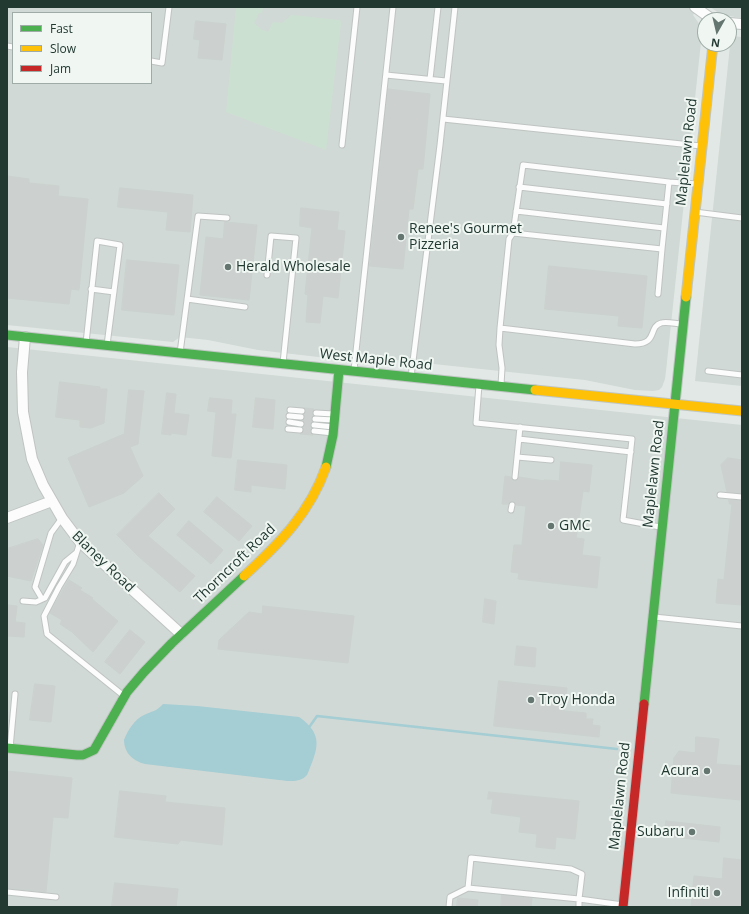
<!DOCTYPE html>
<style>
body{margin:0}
#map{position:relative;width:749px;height:914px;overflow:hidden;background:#e2e8e5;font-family:"Open Sans",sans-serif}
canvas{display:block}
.frame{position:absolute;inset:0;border:8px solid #223932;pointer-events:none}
.legend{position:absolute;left:12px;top:12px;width:140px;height:72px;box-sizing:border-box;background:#f0f7f3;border:1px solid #9eaba6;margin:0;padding:5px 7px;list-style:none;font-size:12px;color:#223932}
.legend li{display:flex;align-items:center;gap:8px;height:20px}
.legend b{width:20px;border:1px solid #9eaba6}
.north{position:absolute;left:697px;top:12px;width:40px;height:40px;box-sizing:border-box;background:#f0f7f3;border:1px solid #9eaba6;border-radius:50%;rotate:188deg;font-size:11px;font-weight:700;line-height:16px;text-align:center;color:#223932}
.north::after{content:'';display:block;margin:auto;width:14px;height:18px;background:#657671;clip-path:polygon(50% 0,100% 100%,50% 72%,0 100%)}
</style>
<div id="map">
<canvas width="749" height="914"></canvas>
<div class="frame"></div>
<ul class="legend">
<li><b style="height:5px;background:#4caf50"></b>Fast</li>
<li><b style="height:5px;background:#ffc107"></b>Slow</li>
<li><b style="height:5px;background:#c62828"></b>Jam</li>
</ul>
<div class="north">N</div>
</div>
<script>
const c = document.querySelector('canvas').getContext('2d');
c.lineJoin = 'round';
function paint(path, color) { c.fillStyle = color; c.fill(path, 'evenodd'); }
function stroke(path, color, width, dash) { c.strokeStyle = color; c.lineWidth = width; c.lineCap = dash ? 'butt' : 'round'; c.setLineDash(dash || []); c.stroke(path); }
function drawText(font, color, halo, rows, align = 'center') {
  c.font = font + ' "Open Sans",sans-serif'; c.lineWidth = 4; c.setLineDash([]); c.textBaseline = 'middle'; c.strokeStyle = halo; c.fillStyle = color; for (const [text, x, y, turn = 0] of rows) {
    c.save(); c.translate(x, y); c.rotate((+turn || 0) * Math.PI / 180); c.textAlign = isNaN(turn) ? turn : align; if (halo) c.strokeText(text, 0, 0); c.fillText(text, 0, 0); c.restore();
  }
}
const built = new Path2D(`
 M 7,7 L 699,7 L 693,15 L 700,25 L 701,31 L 701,42 L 666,371 L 665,379 L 662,387 L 659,390 L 653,391 L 635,390 L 585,380 L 377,358 L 341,355 L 327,358 L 258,350 L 208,340 L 180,337 L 173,342 L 7,325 ZM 13,13 L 151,13 L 151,83 L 13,83 Z
 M 710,7 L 742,7 L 742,18 L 722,15 Z
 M 731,36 L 742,37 L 742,386 L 695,381 Z
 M 7,347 L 742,425 L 742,907 L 7,907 Z`);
const green = new Path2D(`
 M 236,7 L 263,7 L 262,13 L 259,13 L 254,23 L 261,29 L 268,32 L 273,22 L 282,23 L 291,15 L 340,20 L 341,22 L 326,150 L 226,112 Z`);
const water = new Path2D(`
 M 163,704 L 197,706 L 299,717 C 325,735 317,750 307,775 C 300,783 289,781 279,780 L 145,764 C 133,761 124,753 124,740 C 128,730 134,720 144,715 C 152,711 156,712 163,704 Z`);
const stream = new Path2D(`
 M 310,726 L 317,716 L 617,749`);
const building = new Path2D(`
 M 196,21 L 226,24 L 222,60 L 198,58 L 200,40 L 194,39 Z
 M 388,89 L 430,94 L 423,169 L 418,169 L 413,209 L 409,209 L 403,269 L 370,266 Z
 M 7,176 L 29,179 L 29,183 L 59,186 L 58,196 L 88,199 L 79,290 L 71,289 L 69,304 L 7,298 Z
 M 120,188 L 193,195 L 190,232 L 166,230 L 168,212 L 118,207 Z
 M 301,208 L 339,212 L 337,230 L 345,231 L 338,298 L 323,296 L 320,323 L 306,322 L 308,295 L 305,294 L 312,228 L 300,226 Z
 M 225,222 L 257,225 L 249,300 L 200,295 L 206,237 L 223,239 Z
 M 127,260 L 179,265 L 174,315 L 122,310 Z
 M 549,266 L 647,276 L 642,328 L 618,326 L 619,316 L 545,309 Z
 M 60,382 L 100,387 L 100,389 L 107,389 L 104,423 L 91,428 L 80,427 L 80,420 L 56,417 Z
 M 129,390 L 144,391 L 138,444 L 130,447 L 143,476 L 124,493 L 89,507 L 68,458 L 124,434 Z
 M 167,393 L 176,394 L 174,413 L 189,415 L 186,435 L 171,433 L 171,435 L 162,434 Z
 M 210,398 L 232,400 L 231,414 L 236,414 L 231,458 L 212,456 L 216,412 L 208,411 Z
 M 256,398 L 275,400 L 273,429 L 253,427 Z
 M 305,408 L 314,409 L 312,412 L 313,416 L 311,418 L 312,422 L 310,425 L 311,428 L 310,432 L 313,435 L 300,434 L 304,431 L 303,427 L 305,423 L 303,421 L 305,418 L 304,414 L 306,411 Z
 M 728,458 L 742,460 L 742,493 L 727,492 L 721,465 Z
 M 238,460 L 287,465 L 285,489 L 251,485 L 251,492 L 235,490 Z
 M 561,462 L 592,465 L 589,492 L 583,491 L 576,538 L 584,539 L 582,555 L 600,557 L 597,588 L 518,579 L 519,573 L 511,572 L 514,545 L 522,545 L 526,506 L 516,505 L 515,502 L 512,501 L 509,502 L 508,504 L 502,504 L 505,476 L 511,477 L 512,480 L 515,481 L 519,477 L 544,481 L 544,480 L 559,481 Z
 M 159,493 L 175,509 L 148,536 L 195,576 L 180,592 L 138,556 L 117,535 Z
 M 217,497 L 252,526 L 239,541 L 204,512 Z
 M 729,500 L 742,501 L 742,605 L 716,603 L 718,579 L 724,580 L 732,504 L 730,504 Z
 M 189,521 L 223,550 L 211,564 L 177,535 Z
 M 38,539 L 43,545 L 31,581 L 7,576 L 7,549 Z
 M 69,580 L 82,588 L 80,590 L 93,598 L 92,599 L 118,621 L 93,652 L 72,632 L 60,624 L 62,620 L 50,613 Z
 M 485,599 L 496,601 L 494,624 L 483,622 Z
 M 7,605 L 17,606 L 15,622 L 25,623 L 24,637 L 7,636 Z
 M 263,606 L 354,616 L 348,663 L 218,649 L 219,640 L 249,612 L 262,614 Z
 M 130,630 L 145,642 L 120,674 L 105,662 Z
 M 517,646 L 536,648 L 535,667 L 515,665 Z
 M 499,681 L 567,688 L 564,711 L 586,713 L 586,719 L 593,719 L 592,725 L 600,726 L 599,737 L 494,726 Z
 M 35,684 L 55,686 L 51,722 L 30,720 Z
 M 696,737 L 719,739 L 716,764 L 742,766 L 740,800 L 671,793 L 674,758 L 679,751 L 695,753 Z
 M 7,771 L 72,778 L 68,818 L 53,817 L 46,892 L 7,888 Z
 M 120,791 L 166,796 L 165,802 L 225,808 L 222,845 L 181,840 L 178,844 L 115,837 Z
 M 489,792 L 579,801 L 575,839 L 556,837 L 555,849 L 536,847 L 537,834 L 519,832 L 521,817 L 491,813 L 493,799 L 488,799 Z
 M 666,821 L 720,827 L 719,842 L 665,836 Z
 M 724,858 L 742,860 L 742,907 L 691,907 L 694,876 L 722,879 Z
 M 115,883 L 178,889 L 176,907 L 112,907 Z
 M 502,895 L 532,898 L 531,907 L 501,907 Z
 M 458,898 L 478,900 L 477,907 L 457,907 Z`);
const lane = new Path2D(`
 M 7,46 L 13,47
 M 151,61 L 162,63 L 169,7
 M 386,75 L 446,81
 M 430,79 L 438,7
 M 443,119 L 701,146
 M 342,145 L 357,7
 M 669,182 L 697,184
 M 519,187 L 667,204
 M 516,211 L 664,228
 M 695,212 L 742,218
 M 513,233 L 523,165 L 669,182 L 662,249
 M 267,275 L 271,236 L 296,238 L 283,363
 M 91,289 L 114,292
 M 187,299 L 245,307
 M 500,328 L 509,239 L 513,233 L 662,249 L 658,294
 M 86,343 L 97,241 L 120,245 L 107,345
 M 180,353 L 198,216 L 227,218
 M 354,370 L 393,7
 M 708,371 L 742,375
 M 411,377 L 440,145 L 455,7
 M 479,385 L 476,423 L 632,439 L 623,520 L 660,527
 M 501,385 L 502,368 L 499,345 L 500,328 L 635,344 C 658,344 648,327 661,323 C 667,321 676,324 681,324
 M 290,410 L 302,411
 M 316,413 L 334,414
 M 289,416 L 301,417
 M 315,419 L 334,420
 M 289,422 L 301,424
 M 314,425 L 333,427
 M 288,429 L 300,430
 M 314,431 L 333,433
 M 519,439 L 631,452
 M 517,457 L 551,460
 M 515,477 L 520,427
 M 720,495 L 742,497
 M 511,510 L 512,505
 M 80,542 L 73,564 L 59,587 L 44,616 L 47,634 L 124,696
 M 42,599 L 35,587 L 51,533 L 62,518
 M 23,601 L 36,602 L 45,598 L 65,562 L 76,553
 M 654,617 L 742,626
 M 10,748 L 15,694
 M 7,892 L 56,897
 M 449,907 L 450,897 L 468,888 L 579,899 L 582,874 L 571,869 L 471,858 L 468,888
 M 579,907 L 579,899 L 623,905`);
const street = new Path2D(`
 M 695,7 L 713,20
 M 729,23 L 742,24
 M 25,337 L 22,372 L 23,412 L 32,459 L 43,485 L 62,518 L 80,542 L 181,634
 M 7,518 L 52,501`);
const fast = new Path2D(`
 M 7,335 L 535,390
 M 326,467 L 333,435 L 339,370
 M 644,704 L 686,297
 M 7,748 L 77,755 L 83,755 L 94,750 L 127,692 L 144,672 L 172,643 L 244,576`);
const slow = new Path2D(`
 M 686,297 L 713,44
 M 535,390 L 742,411
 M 244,576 C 279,544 310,513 326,467`);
const jam = new Path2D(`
 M 623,907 L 644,704`);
const markers = [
 [401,237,4,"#657671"],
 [228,267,4,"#657671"],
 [551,526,4,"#657671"],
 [531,700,4,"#657671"],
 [707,771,4,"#657671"],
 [692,832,4,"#657671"],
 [717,893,4,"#657671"]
];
const streetNames = [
 ["Maplelawn Road",687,152,-84],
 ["West Maple Road",376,360,6],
 ["Maplelawn Road",654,474,-84],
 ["Blaney Road",103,562,44],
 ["Thorncroft Road",235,564,-44],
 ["Maplelawn Road",620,796,-84]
];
const poiNames = [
 ["Renee's Gourmet",409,229],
 ["Pizzeria",409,245],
 ["Herald Wholesale",236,267],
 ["GMC",559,526],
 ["Troy Honda",539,700],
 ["Acura",699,771,"right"],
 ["Subaru",684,832,"right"],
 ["Infiniti",709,893,"right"]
];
paint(built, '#d0d9d5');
paint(green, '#cce0d2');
paint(water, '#a4cdd4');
stroke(stream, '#a4cdd4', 2.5);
paint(building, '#ccd1cf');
stroke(building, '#cbd1ce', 1);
stroke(lane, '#bfc4c2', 7);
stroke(street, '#bfc4c2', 12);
stroke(fast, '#bfc5c2', 11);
stroke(slow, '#bfc5c2', 11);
stroke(jam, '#bfc5c2', 11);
stroke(lane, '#fbfcfb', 5);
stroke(street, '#fbfcfb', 10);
stroke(fast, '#4caf50', 9);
stroke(slow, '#ffc107', 9);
stroke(jam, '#c62828', 9);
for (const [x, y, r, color] of markers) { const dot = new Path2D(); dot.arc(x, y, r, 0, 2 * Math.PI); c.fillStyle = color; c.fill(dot); stroke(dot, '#f0f7f3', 1.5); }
drawText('14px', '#223932', '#f0f7f3', streetNames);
drawText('14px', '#223932', '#f0f7f3', poiNames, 'left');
</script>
